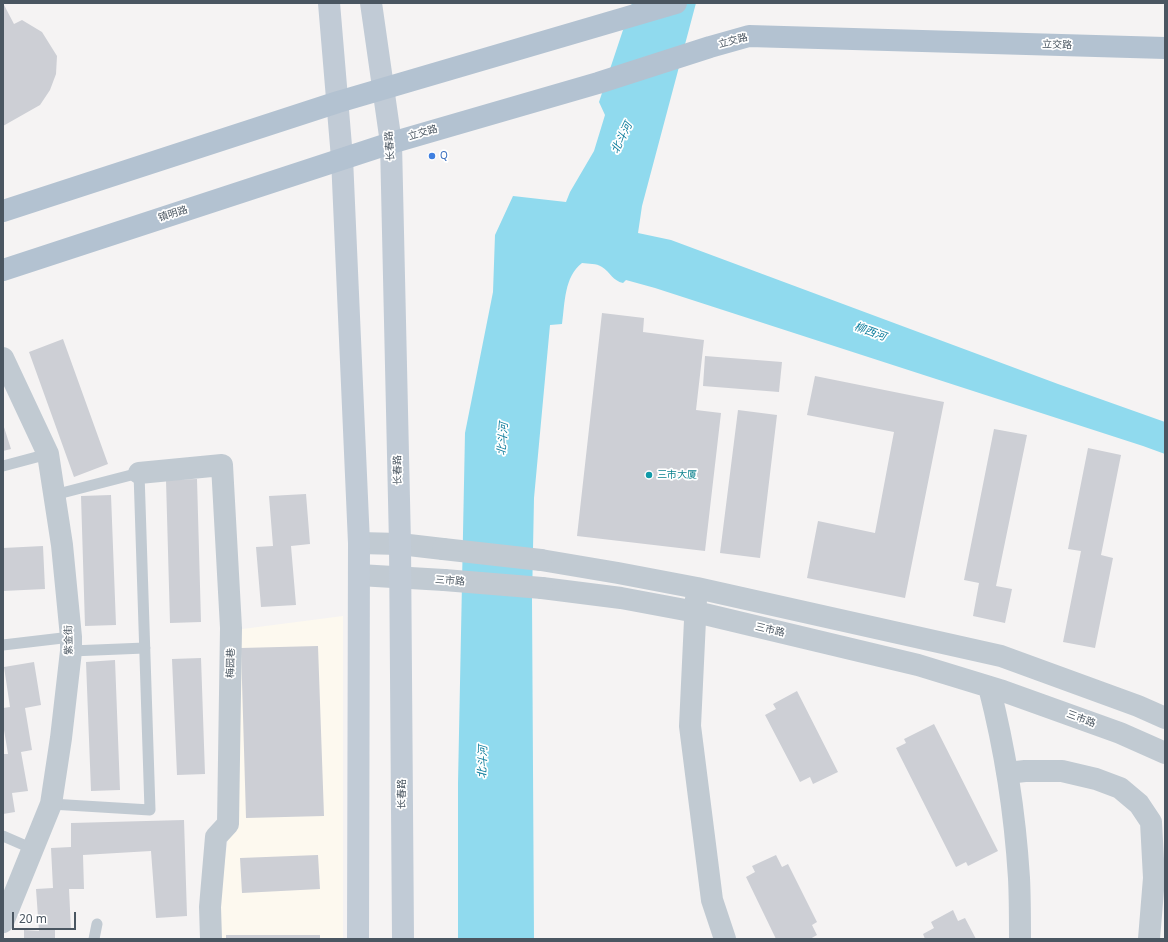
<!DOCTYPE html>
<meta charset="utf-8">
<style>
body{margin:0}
#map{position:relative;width:1168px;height:942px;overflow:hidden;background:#f5f3f3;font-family:"Noto Sans",sans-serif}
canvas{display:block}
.frame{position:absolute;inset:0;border:4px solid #4a5661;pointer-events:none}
.scale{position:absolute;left:12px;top:912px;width:64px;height:18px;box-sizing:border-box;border:2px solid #4a5661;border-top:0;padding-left:5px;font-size:12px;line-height:14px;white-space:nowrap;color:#4a5661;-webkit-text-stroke:3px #fff;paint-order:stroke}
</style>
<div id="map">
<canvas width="1168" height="942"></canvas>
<div class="frame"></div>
<div class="scale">20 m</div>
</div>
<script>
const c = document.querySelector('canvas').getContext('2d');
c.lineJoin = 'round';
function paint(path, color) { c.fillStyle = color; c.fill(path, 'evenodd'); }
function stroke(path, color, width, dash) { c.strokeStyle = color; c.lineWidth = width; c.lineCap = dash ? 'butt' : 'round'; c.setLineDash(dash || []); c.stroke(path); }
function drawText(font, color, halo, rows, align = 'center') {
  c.font = font + ' "Noto Sans","Noto Sans SC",sans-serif'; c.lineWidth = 3.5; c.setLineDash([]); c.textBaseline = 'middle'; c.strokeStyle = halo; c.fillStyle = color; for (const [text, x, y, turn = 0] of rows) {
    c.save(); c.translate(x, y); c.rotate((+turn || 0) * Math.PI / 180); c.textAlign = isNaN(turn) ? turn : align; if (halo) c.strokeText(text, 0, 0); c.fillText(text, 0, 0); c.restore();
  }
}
const commercial = new Path2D(`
 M 343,616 L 343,939 L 214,939 L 214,935 L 233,805 L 227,631 Z`);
const water = new Path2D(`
 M 632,3 L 696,3 L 642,206 L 638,233 L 671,240 L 1058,384 L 1165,422 L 1165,454 L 1143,446 L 655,288 L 626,280 L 623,283 C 613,281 610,272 602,267 C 596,263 589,264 582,263 C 564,277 565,303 562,324 L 550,325 L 534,498 L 532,600 L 534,939 L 458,939 L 458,783 L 465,433 L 493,292 L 495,235 L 513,196 L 566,202 L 570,192 L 594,151 L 605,115 L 599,102 Z`);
const building = new Path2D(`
 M 3,3 L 14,24 L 22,20 L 42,32 L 57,56 L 56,74 L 50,90 L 40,105 L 3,126 Z
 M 602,313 L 644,318 L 643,332 L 704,340 L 696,410 L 721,413 L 705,551 L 577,536 Z
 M 63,339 L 108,464 L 74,477 L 29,352 Z
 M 705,356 L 782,362 L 779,392 L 703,386 Z
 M 815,376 L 944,402 L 905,598 L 807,578 L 818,521 L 875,533 L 894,432 L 807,415 Z
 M 738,410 L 777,415 L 760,558 L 720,553 Z
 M 3,424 L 11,449 L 3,451 Z
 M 994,429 L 1027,435 L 996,586 L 1012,589 L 1005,623 L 973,616 L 979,583 L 964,580 Z
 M 1088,448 L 1121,455 L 1101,555 L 1113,558 L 1095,648 L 1063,642 L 1081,551 L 1068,549 Z
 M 197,479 L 201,622 L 170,623 L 166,480 Z
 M 306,494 L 310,544 L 291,546 L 296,605 L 261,607 L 256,547 L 273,546 L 269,496 Z
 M 111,495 L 116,625 L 85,626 L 81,496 Z
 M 43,546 L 45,589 L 3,591 L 3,548 Z
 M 318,646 L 324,816 L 246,818 L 241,648 Z
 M 201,658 L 205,774 L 177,775 L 172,659 Z
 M 115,660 L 120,790 L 91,791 L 86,662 Z
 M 34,662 L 41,705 L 25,708 L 32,750 L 21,752 L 28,791 L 12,793 L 15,812 L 3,814 L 3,754 L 8,754 L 3,724 L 3,708 L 10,707 L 4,667 Z
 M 797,691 L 838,772 L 813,784 L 810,777 L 800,782 L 765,715 L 776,709 L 773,704 Z
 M 934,724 L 998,851 L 968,866 L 966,862 L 956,867 L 896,748 L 906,743 L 904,739 Z
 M 184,820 L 187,916 L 156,918 L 151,851 L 83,855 L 84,889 L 69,889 L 71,930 L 55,930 L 55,939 L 24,939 L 24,930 L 39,931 L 36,889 L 53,888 L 51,848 L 71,847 L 71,823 Z
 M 318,855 L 320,889 L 242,893 L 240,858 Z
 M 776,855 L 782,867 L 788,864 L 817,922 L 812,925 L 817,935 L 810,939 L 776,939 L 746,877 L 755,872 L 752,866 Z
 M 953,910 L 958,921 L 965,918 L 976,939 L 925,939 L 923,934 L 934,928 L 931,922 Z
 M 226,935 L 320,935 L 320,939 L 226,939 Z`);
const lane = new Path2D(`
 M 3,466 L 48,454
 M 3,645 L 71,637
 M 71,651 L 145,648
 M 51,804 L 150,810 L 139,473 L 54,495
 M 3,836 L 33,849
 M 94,939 L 97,924`);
const street = new Path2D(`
 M 3,358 L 48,454 L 62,545 L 71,637 L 71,651 L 61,738 L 51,804 L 3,922
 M 139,473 L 222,465 L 231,628 L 228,824 L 216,837 L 210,907 L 211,939
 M 359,543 L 400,544 L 443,549
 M 541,560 L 618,573 L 697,588 L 1001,656 L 1138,706 L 1165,718
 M 359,575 L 444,580
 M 542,588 L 621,598 L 696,612 L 918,665 L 1003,691 L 1120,733 L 1165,753
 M 696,599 L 690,726 L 712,900 L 725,939
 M 989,687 C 1005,749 1015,814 1019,878 C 1020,898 1020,919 1020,939
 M 1007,773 L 1025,771 L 1062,771 L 1096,779 L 1120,788 L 1139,804 L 1151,822 L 1154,878 L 1149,939`);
const secondary = new Path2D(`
 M 329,3 L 342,158 L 359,543 L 358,939
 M 371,3 L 391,143 L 400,544 L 403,939`);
const primary = new Path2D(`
 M 3,211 L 338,102 L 676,3
 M 3,270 L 391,143 L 598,83 L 710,47 L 749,36 L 1165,48`);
const streetBridge = new Path2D(`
 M 443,549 L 541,560
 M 444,580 L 542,588`);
const markers = [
 [432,156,4,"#3f7fe0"],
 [649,475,4,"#0f9aa8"]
];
const streetNames = [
 ["立交路",733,41,-14],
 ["立交路",1057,45,2],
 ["立交路",423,133,-16],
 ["长春路",390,146,-94],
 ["镇明路",173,214,-18],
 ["长春路",398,470,-91],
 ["三市路",450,581,4],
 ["三市路",770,630,13],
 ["紫金街",69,640,-91],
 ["梅园巷",231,663,-89],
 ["三市路",1081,719,20],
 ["长春路",402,794,-90]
];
const shopNames = [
 ["Q",440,156]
];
const cultureNames = [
 ["三市大厦",657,475]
];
const waterNames = [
 ["北斗河",622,138,-64],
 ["柳西河",870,332,20],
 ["北斗河",503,439,-85],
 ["北斗河",483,762,-88]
];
paint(commercial, '#fdf9ef');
paint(water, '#90daee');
paint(building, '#cdcfd5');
stroke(lane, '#c1cad2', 11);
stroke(street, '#c1cad2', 22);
stroke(secondary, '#c1cbd6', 22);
stroke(primary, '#b3c2d1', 22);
stroke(streetBridge, '#c1cad2', 22);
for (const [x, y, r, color] of markers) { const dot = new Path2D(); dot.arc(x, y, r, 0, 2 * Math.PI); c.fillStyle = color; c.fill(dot); stroke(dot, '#fff', 1.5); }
drawText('10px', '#4a5661', '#fff', streetNames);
drawText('10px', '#366cbe', '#fff', shopNames, 'left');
drawText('10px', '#0d838f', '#fff', cultureNames, 'left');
drawText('italic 11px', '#0c7c9b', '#fff', waterNames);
</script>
